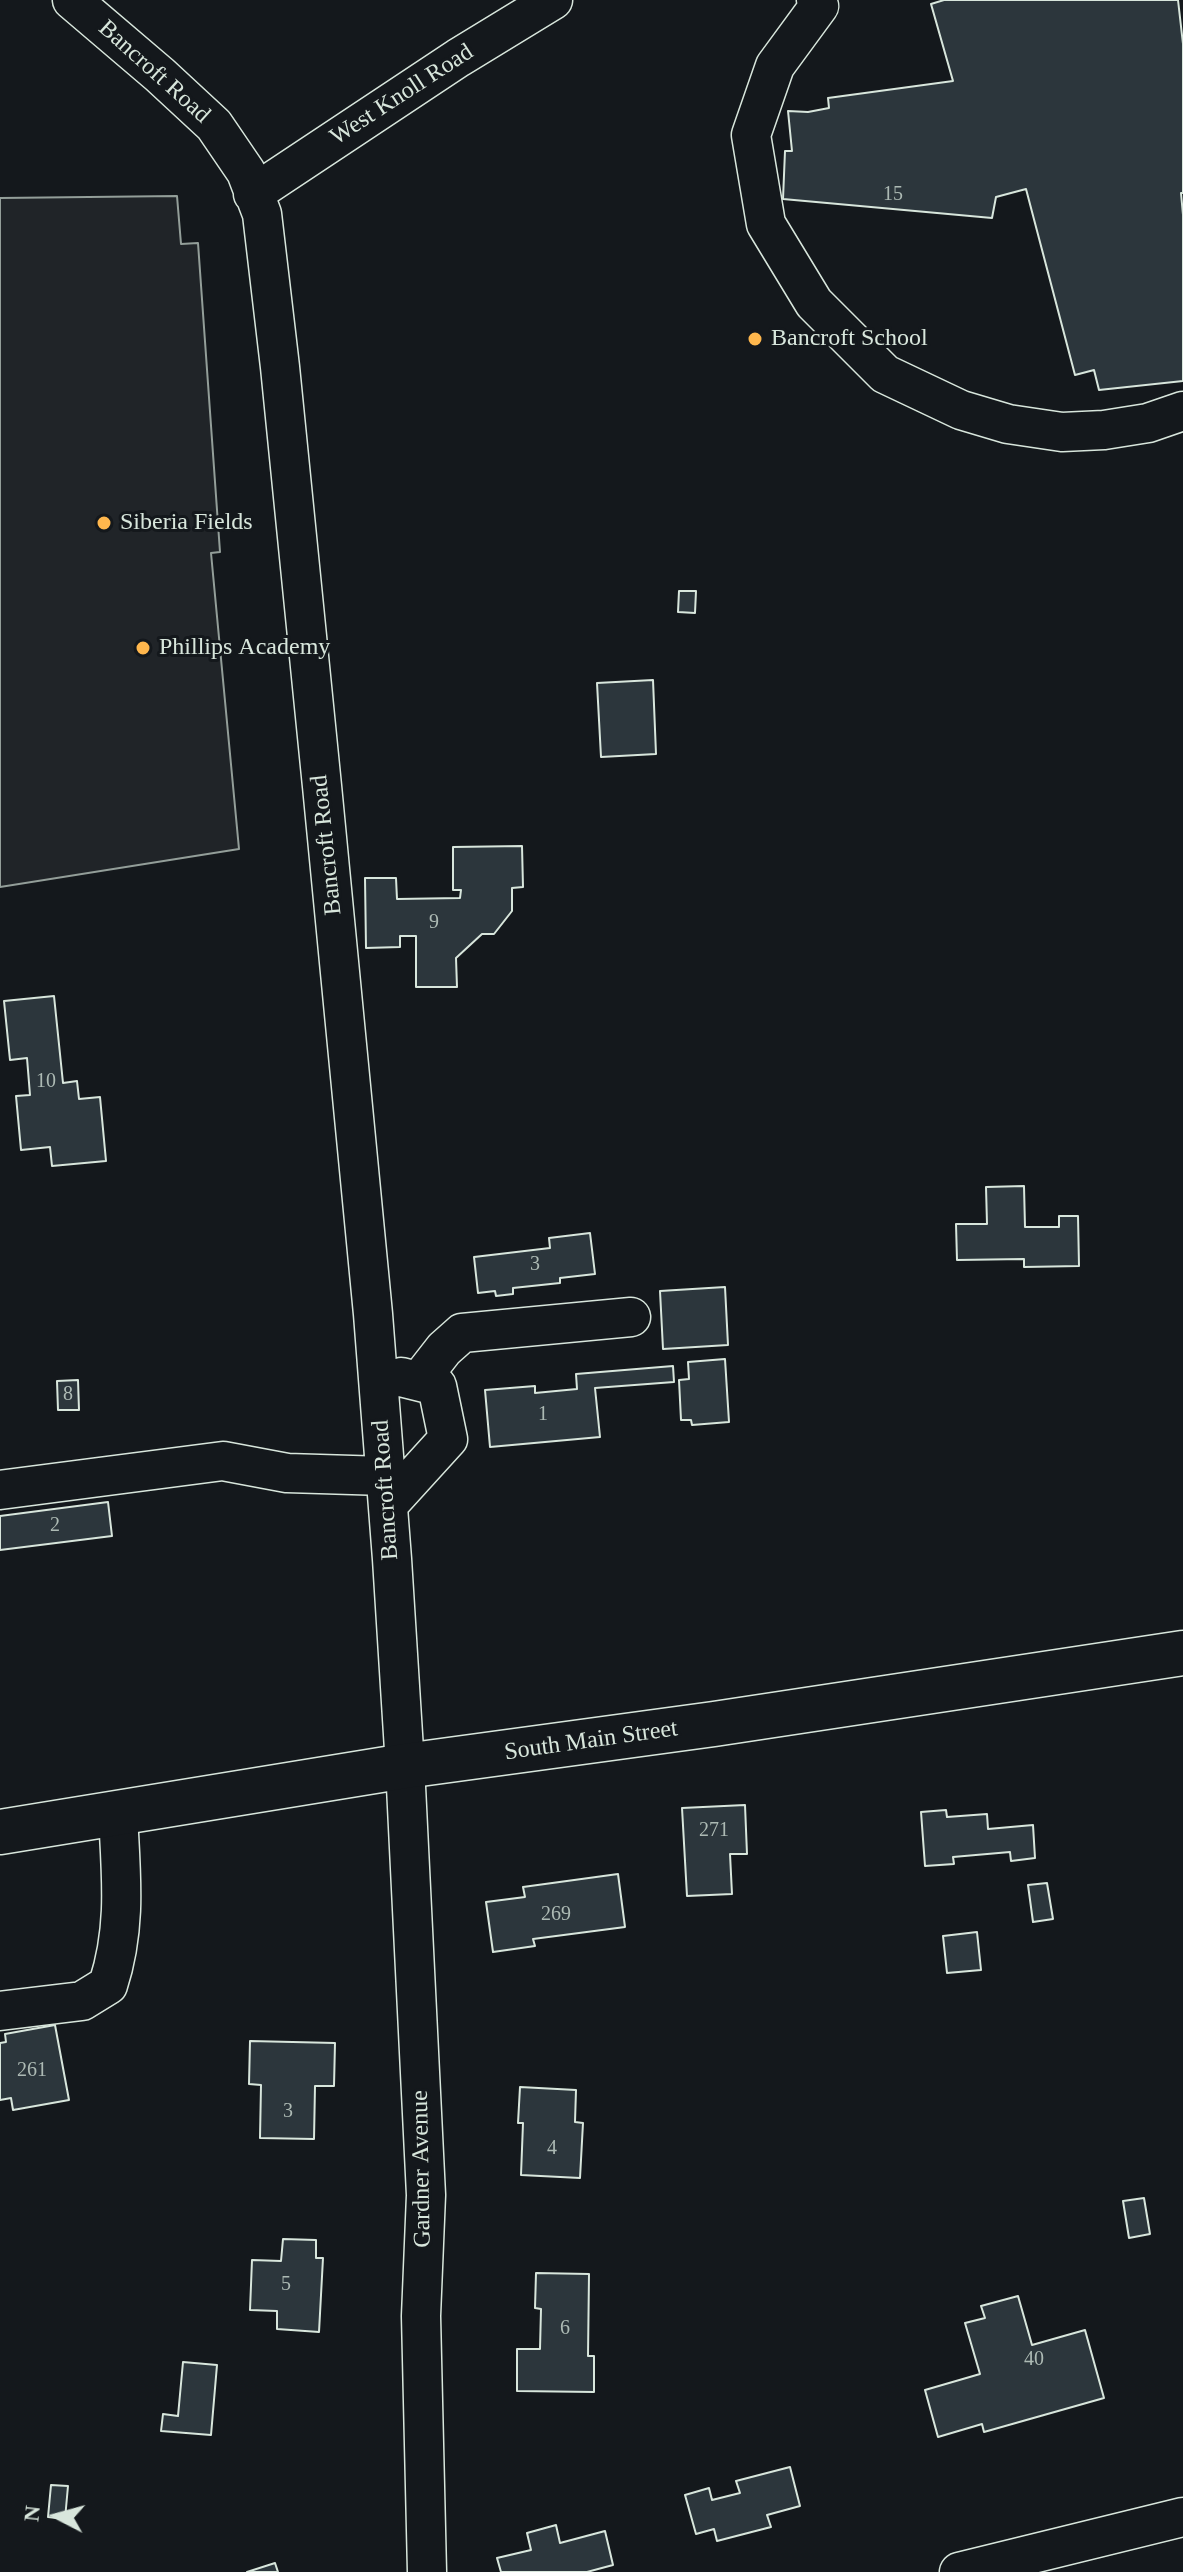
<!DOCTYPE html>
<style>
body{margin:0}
#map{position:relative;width:1183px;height:2572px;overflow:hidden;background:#14181c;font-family:"Times New Roman",serif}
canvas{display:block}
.north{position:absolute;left:16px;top:2476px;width:80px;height:80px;-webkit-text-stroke:6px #14181c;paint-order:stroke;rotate:276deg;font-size:22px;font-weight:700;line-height:32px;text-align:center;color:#d8e6dc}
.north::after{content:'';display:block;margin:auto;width:28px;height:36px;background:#d8e6dc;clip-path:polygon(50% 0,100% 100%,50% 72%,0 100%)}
</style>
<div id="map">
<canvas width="1183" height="2572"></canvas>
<div class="north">N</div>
</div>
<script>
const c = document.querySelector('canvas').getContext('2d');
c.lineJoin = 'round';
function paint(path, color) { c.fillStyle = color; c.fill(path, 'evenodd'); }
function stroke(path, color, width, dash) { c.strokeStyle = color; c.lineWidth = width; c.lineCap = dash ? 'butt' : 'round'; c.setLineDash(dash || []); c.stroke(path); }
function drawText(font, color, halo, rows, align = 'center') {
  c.font = font + ' "Times New Roman",serif'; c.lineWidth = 6; c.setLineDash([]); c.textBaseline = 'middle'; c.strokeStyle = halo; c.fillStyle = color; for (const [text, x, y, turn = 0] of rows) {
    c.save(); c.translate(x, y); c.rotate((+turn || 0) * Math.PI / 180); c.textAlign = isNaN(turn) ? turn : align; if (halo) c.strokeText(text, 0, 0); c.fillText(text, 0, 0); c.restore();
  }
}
const green = new Path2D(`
 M 177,196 L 181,244 L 198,243 L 220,552 L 211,553 L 239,849 L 0,887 L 0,198 Z`);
const building = new Path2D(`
 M 944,0 L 1178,0 L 1183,44 L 1183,193 L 1181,193 L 1183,215 L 1183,381 L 1099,390 L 1094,370 L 1075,375 L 1026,189 L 996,197 L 992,218 L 783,199 L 785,151 L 792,151 L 788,111 L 808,112 L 829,108 L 828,98 L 953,81 L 931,4 Z
 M 679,591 L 696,591 L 695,613 L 678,612 Z
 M 653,680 L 656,754 L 601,757 L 597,683 Z
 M 522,846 L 523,887 L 512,888 L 512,911 L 494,934 L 482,934 L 456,958 L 457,987 L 416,987 L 416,936 L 400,936 L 400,947 L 366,948 L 365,878 L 396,878 L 397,899 L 460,898 L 461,890 L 453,890 L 453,847 Z
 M 54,996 L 63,1083 L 77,1081 L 79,1099 L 100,1097 L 106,1161 L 52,1166 L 50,1147 L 21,1150 L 16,1096 L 30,1095 L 27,1058 L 10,1060 L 4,1001 Z
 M 1024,1186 L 1025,1227 L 1059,1227 L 1059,1216 L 1078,1216 L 1079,1266 L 1024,1267 L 1024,1259 L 957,1260 L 956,1224 L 987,1224 L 986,1187 Z
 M 590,1233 L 595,1274 L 560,1278 L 560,1283 L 513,1288 L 513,1294 L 496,1296 L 495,1291 L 478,1293 L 474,1257 L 550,1248 L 549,1238 Z
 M 725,1287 L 728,1345 L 663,1349 L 660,1291 Z
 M 725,1359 L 729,1422 L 692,1425 L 691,1420 L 681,1420 L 679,1380 L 689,1379 L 688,1362 Z
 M 673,1366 L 674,1382 L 595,1388 L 600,1437 L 490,1447 L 485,1390 L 535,1386 L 535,1393 L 577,1389 L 576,1374 Z
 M 78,1380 L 79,1410 L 58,1410 L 57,1381 Z
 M 108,1502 L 112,1536 L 0,1550 L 0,1516 Z
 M 745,1805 L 747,1854 L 730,1854 L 732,1894 L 687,1896 L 682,1808 Z
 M 946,1810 L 947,1817 L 987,1814 L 988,1829 L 1033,1825 L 1035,1858 L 1011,1861 L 1010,1852 L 953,1857 L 954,1864 L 925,1866 L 921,1812 Z
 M 618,1874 L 625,1927 L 533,1939 L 535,1946 L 493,1952 L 486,1902 L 525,1897 L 523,1887 Z
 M 1047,1883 L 1053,1919 L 1033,1922 L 1028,1885 Z
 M 977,1932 L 981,1970 L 947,1973 L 943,1936 Z
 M 55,2025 L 69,2100 L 13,2110 L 11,2098 L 0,2100 L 0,2043 L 6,2042 L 5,2034 Z
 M 250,2041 L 335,2043 L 334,2086 L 315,2086 L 314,2139 L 260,2138 L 261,2085 L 249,2084 Z
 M 520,2087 L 576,2090 L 575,2122 L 583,2123 L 580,2178 L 521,2175 L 523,2123 L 518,2123 Z
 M 1144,2198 L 1150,2234 L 1129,2238 L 1123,2201 Z
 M 283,2239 L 316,2240 L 316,2258 L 323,2258 L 319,2332 L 277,2329 L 277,2311 L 250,2310 L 252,2260 L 281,2261 Z
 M 536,2273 L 589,2274 L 588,2356 L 594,2356 L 594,2392 L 517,2391 L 517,2349 L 540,2349 L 541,2309 L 535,2308 Z
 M 1018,2296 L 1032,2345 L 1085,2330 L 1104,2398 L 984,2432 L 982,2424 L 938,2437 L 925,2390 L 980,2374 L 965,2323 L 985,2318 L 981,2306 Z
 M 183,2362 L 217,2365 L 211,2435 L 161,2431 L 163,2414 L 178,2416 Z
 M 790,2467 L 800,2506 L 767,2515 L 771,2527 L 717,2541 L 714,2529 L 696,2534 L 685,2495 L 709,2488 L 712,2500 L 740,2493 L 736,2481 Z
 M 51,2485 L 68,2486 L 65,2519 L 48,2517 Z
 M 556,2525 L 560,2543 L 605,2531 L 613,2565 L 587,2572 L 501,2572 L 497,2558 L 531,2550 L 527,2533 Z
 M 275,2563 L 278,2572 L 247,2572 Z`);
const minor = new Path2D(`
 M 72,0 L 160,75 L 214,125 L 246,172 L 262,214 L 280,367 L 322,786 L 373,1314 L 392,1559 L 405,1766 L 426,2195 L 421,2316 L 427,2572
 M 816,0 L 819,6 L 775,66 L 751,135 L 766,224 L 814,303 L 885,374 L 961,410 L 1008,424 L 1062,432 L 1104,430 L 1148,423 L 1183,411
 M 253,194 L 458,58 L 553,0
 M 419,1381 L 444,1349 L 462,1333 L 631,1317
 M 0,1490 L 223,1461 L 287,1473 L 385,1476
 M 388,1505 L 448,1439 L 437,1386 L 401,1377
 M 0,2011 L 82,2001 L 108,1985 C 127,1927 121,1875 118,1815
 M 959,2572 L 1183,2517`);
const major = new Path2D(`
 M 0,1832 L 405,1766 L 714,1724 L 1183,1653`);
const markers = [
 [755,339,8,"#ffb74d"],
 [104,523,8,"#ffb74d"],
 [143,648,8,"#ffb74d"]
];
const numberNames = [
 ["15",893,195],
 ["9",434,923],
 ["10",46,1082],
 ["3",535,1265],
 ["8",68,1395],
 ["1",543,1415],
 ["2",55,1526],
 ["271",714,1831],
 ["269",556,1915],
 ["261",32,2071],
 ["3",288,2112],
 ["4",552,2149],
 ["5",286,2285],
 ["6",565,2329],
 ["40",1034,2360]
];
const streetNames = [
 ["Bancroft Road",154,72,42],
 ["West Knoll Road",402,95,-33],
 ["Bancroft Road",327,845,-96],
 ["Bancroft Road",386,1490,-94],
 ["South Main Street",591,1741,-8],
 ["Gardner Avenue",422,2169,-91]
];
const poiNames = [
 ["Bancroft School",771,339],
 ["Siberia Fields",120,523],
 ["Phillips Academy",159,648]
];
paint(green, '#202428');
stroke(green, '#939e99', 2);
paint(building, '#2c363c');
stroke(building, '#d8e6dc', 2);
stroke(minor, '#d8e6dc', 41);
stroke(major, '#d8e6dc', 47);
stroke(minor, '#14181c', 38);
stroke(major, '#14181c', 44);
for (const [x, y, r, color] of markers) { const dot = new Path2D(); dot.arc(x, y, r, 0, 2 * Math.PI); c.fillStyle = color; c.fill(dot); stroke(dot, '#14181c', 3); }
drawText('20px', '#adbab4', null, numberNames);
drawText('24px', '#d8e6dc', '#14181c', streetNames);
drawText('24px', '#d8e6dc', '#14181c', poiNames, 'left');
</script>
